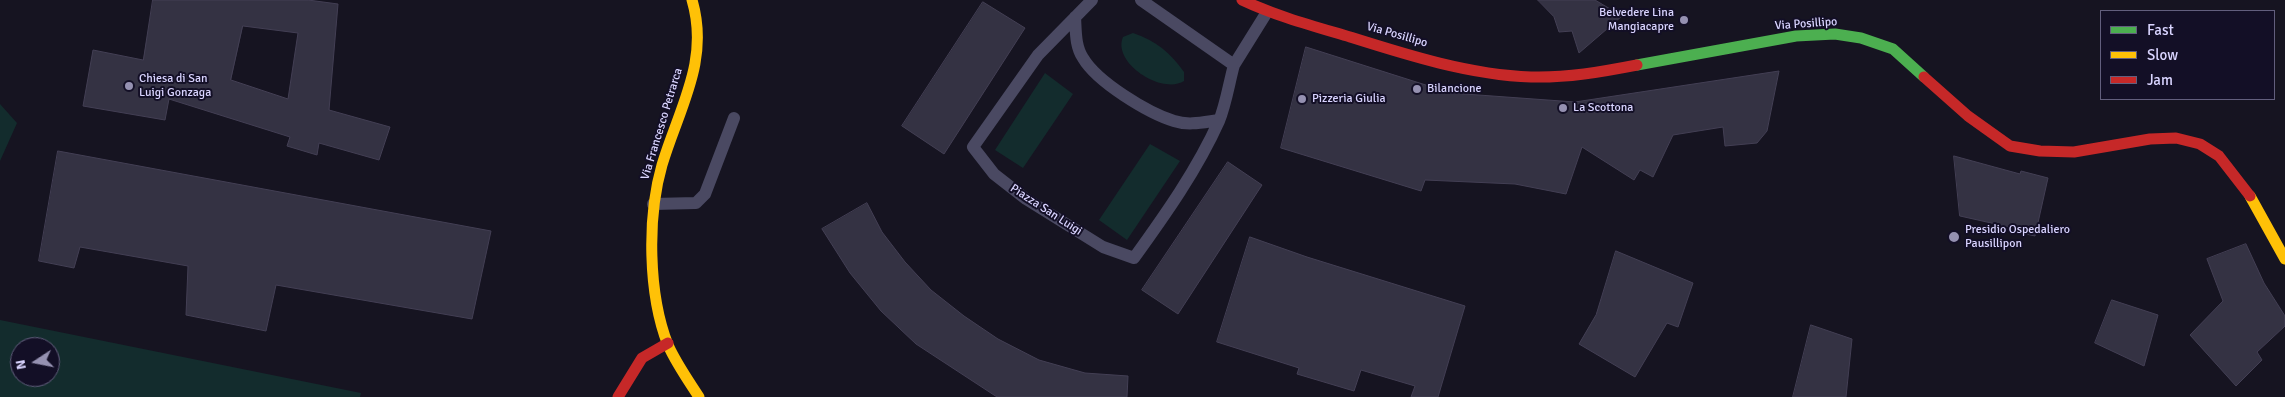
<!DOCTYPE html>
<style>
body{margin:0}
#map{position:relative;width:2285px;height:397px;overflow:hidden;background:#161421;font-family:Signika,sans-serif}
canvas{display:block}
.legend{position:absolute;left:2100px;top:10px;width:175px;height:90px;box-sizing:border-box;background:#130f26;border:1px solid #625e7d;margin:0;padding:6px 9px;list-style:none;font-size:15px;color:#d9d4ff}
.legend li{display:flex;align-items:center;gap:10px;height:25px}
.legend b{width:25px;border:1px solid #625e7d}
.north{position:absolute;left:10px;top:337px;width:50px;height:50px;box-sizing:border-box;background:#130f26;border:1px solid #625e7d;border-radius:50%;rotate:259deg;font-size:14px;font-weight:700;line-height:20px;text-align:center;color:#d9d4ff}
.north::after{content:'';display:block;margin:auto;width:18px;height:22px;background:#9591b1;clip-path:polygon(50% 0,100% 100%,50% 72%,0 100%)}
</style>
<div id="map">
<canvas width="2285" height="397"></canvas>
<ul class="legend">
<li><b style="height:6px;background:#4caf50"></b>Fast</li>
<li><b style="height:6px;background:#ffc107"></b>Slow</li>
<li><b style="height:6px;background:#c62828"></b>Jam</li>
</ul>
<div class="north">N</div>
</div>
<script>
const c = document.querySelector('canvas').getContext('2d');
c.lineJoin = 'round';
function paint(path, color) { c.fillStyle = color; c.fill(path, 'evenodd'); }
function stroke(path, color, width, dash) { c.strokeStyle = color; c.lineWidth = width; c.lineCap = dash ? 'butt' : 'round'; c.setLineDash(dash || []); c.stroke(path); }
function drawText(font, color, halo, rows, align = 'center') {
  c.font = font + ' Signika,sans-serif'; c.lineWidth = 4; c.setLineDash([]); c.textBaseline = 'middle'; c.strokeStyle = halo; c.fillStyle = color; for (const [text, x, y, turn = 0] of rows) {
    c.save(); c.translate(x, y); c.rotate((+turn || 0) * Math.PI / 180); c.textAlign = isNaN(turn) ? turn : align; if (halo) c.strokeText(text, 0, 0); c.fillText(text, 0, 0); c.restore();
  }
}
const green = new Path2D(`
 M 1133,33 C 1155,40 1171,53 1184,72 L 1184,81 C 1162,95 1112,63 1123,37 Z
 M 1045,73 L 1073,94 L 1023,168 L 995,150 Z
 M 0,104 L 17,123 L 0,161 Z
 M 1150,144 L 1180,161 L 1127,240 L 1099,220 Z
 M 0,320 L 361,393 L 360,397 L 0,397 ZM 20,347 L 50,347 L 50,377 L 20,377 Z`);
const building = new Path2D(`
 M 153,0 L 308,0 L 338,4 L 329,110 L 390,127 L 379,160 L 319,143 L 317,155 L 287,146 L 290,137 L 169,99 L 165,120 L 83,106 L 93,50 L 143,60 ZM 243,26 L 298,33 L 288,99 L 231,80 Z
 M 1538,0 L 1595,0 L 1622,16 L 1579,53 L 1572,31 L 1559,32 L 1554,17 Z
 M 983,2 L 1025,28 L 944,154 L 902,126 Z
 M 1306,47 L 1451,93 L 1575,102 L 1779,71 L 1767,131 L 1757,143 L 1725,146 L 1723,127 L 1673,135 L 1653,177 L 1640,170 L 1634,180 L 1582,147 L 1566,194 L 1515,184 L 1425,180 L 1421,191 L 1281,148 Z
 M 58,151 L 491,231 L 472,319 L 276,285 L 266,331 L 186,315 L 188,266 L 80,247 L 74,268 L 39,261 Z
 M 1954,156 L 2020,174 L 2021,171 L 2048,178 L 2035,236 L 2008,230 L 2009,227 L 1960,216 Z
 M 1228,162 L 1262,185 L 1178,314 L 1142,290 Z
 M 867,203 L 882,232 L 905,262 L 931,290 L 964,316 L 998,339 L 1039,360 L 1085,373 L 1128,376 L 1127,397 L 997,397 L 916,344 L 881,311 L 850,273 L 822,229 Z
 M 1250,237 L 1307,257 L 1465,306 L 1438,397 L 1411,397 L 1415,386 L 1361,370 L 1354,391 L 1297,374 L 1299,368 L 1217,342 Z
 M 2246,244 L 2264,283 L 2285,316 L 2285,326 L 2257,352 L 2262,360 L 2236,386 L 2190,335 L 2223,301 L 2207,259 Z
 M 1616,251 L 1693,283 L 1678,327 L 1667,323 L 1635,377 L 1579,344 L 1596,315 Z
 M 2112,300 L 2158,315 L 2144,366 L 2095,343 Z
 M 1811,325 L 1852,339 L 1846,397 L 1793,397 Z`);
const lane = new Path2D(`
 M 1092,0 L 1038,55 L 973,147 L 994,174 L 1026,199 L 1103,247 L 1134,258 C 1165,215 1197,170 1219,121 C 1226,104 1229,83 1234,65
 M 1141,0 L 1234,65 L 1267,12
 M 1075,17 C 1076,31 1075,46 1083,58 C 1097,82 1148,113 1174,121 C 1189,126 1204,122 1219,120
 M 653,204 L 696,203 L 705,194 L 734,118`);
const fast = new Path2D(`
 M 1637,65 L 1796,36 L 1835,34 L 1861,38 L 1893,49 L 1924,77`);
const slow = new Path2D(`
 M 692,0 C 710,61 679,108 662,165 C 647,217 648,294 668,345 C 676,363 688,380 699,397
 M 2250,196 L 2285,259`);
const jam = new Path2D(`
 M 1242,0 C 1276,16 1313,26 1350,37 C 1407,55 1470,75 1531,77 C 1567,78 1601,72 1637,65
 M 1924,77 L 1968,116 L 2010,146 L 2040,151 L 2074,152 L 2150,139 L 2176,138 L 2200,144 L 2219,156 L 2250,196
 M 618,397 L 642,358 L 668,343`);
const markers = [
 [1684,20,5,"#9591b1"],
 [129,86,5,"#9591b1"],
 [1417,89,5,"#9591b1"],
 [1302,99,5,"#9591b1"],
 [1563,108,5,"#9591b1"],
 [1954,237,6,"#9591b1"]
];
const poiNames = [
 ["Belvedere Lina",1674,13,"right"],
 ["Mangiacapre",1674,27,"right"],
 ["Chiesa di San",139,79],
 ["Luigi Gonzaga",139,93],
 ["Bilancione",1427,89],
 ["Pizzeria Giulia",1312,99],
 ["La Scottona",1573,108],
 ["Presidio Ospedaliero",1965,230],
 ["Pausillipon",1965,244]
];
const streetNames = [
 ["Via Posillipo",1806,24,-4],
 ["Via Posillipo",1397,35,16],
 ["Via Francesco Petrarca",662,124,-73],
 ["Piazza San Luigi",1046,210,33]
];
paint(green, '#132c2d');
paint(building, '#343243');
stroke(building, '#433f54', 1);
stroke(lane, '#4a4962', 12);
stroke(fast, '#4caf50', 11);
stroke(slow, '#ffc107', 11);
stroke(jam, '#c62828', 11);
for (const [x, y, r, color] of markers) { const dot = new Path2D(); dot.arc(x, y, r, 0, 2 * Math.PI); c.fillStyle = color; c.fill(dot); stroke(dot, '#130f26', 2); }
drawText('12px', '#d9d4ff', '#130f26', poiNames, 'left');
drawText('12px', '#d9d4ff', '#130f26', streetNames);
</script>
